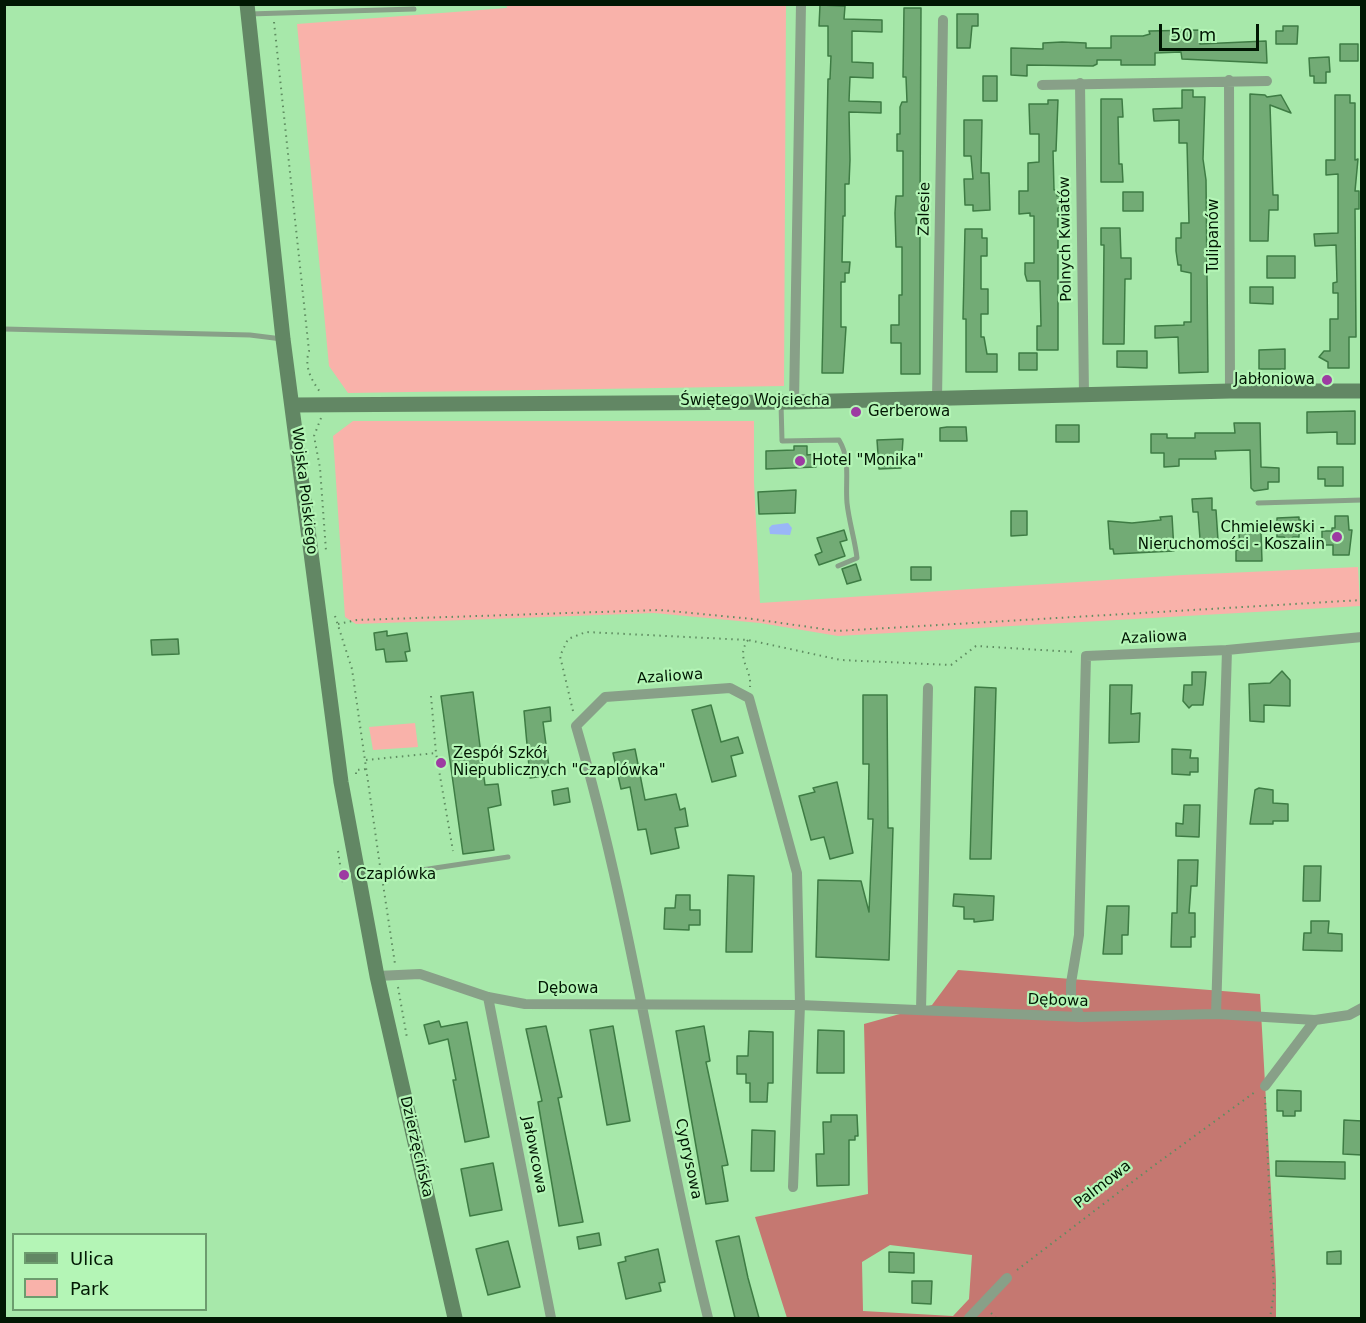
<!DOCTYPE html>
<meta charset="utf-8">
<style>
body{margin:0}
#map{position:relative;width:1366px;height:1323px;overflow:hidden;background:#a7e8aa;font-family:"DejaVu Sans",sans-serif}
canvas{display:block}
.frame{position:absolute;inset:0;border:6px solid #011703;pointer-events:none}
.legend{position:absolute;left:12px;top:1233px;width:195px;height:78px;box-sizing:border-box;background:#b4f5b6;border:2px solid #6c9c6e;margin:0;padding:8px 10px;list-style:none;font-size:18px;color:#011703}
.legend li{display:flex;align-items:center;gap:12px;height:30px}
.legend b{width:30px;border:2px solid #6c9c6e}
.scale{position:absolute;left:1159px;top:24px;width:100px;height:27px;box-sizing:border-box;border:3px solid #011703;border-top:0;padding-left:8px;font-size:18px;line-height:21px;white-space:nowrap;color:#011703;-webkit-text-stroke:4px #b4f5b6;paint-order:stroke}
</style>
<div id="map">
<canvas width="1366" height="1323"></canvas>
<div class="frame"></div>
<ul class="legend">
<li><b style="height:8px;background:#628764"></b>Ulica</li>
<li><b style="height:16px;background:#f9b2aa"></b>Park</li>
</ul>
<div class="scale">50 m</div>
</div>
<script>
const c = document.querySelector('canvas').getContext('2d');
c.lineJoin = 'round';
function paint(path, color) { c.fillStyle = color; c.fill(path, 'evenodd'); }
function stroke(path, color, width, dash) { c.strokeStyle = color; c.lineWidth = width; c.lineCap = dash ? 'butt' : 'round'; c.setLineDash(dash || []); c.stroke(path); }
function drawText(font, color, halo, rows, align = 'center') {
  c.font = font + ' "DejaVu Sans",sans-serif'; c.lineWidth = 4.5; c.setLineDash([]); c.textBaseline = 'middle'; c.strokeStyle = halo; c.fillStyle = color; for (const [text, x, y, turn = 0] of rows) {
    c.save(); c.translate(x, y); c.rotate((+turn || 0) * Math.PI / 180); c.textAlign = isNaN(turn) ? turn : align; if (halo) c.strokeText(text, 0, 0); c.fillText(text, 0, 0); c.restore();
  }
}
const green = new Path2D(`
 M 506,4 L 786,5 L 784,386 L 348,393 L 329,366 L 297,24 L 507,8 Z
 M 353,421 L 754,421 L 754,482 L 760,603 L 1183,575 L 1358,567 L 1360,606 L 838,636 L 760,623 L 654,613 L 356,624 L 345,617 L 333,436 Z
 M 415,723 L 418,747 L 373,750 L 369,727 Z`);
const forest = new Path2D(`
 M 958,970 L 1260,994 L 1276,1280 L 1276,1318 L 787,1318 L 755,1217 L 868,1194 L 864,1024 L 932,1005 ZM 890,1245 L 972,1255 L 969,1299 L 953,1316 L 863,1311 L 862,1262 Z`);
const water = new Path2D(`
 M 788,523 L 792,528 L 790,535 L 770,534 L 769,528 L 772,525 Z`);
const building = new Path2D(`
 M 820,5 L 845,6 L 844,19 L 882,20 L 882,32 L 852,31 L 852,62 L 873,63 L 873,78 L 850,77 L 849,101 L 881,102 L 881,113 L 849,112 L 850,160 L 849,184 L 845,184 L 845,216 L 843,216 L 842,262 L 850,262 L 849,273 L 845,273 L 845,282 L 841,282 L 841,327 L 846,327 L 843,373 L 822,373 L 828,79 L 830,79 L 831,56 L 828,56 L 828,26 L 819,26 Z
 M 904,8 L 921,8 L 920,212 L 916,215 L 917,235 L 920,235 L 920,374 L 901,374 L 901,343 L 891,343 L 891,325 L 899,325 L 899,295 L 902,295 L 902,247 L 896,247 L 895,213 L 896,196 L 903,196 L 903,151 L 897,151 L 897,134 L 900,134 L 900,107 L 902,102 L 907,102 L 906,77 L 903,77 Z
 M 957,14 L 978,14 L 978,26 L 972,26 L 970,48 L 957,48 Z
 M 1283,26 L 1298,26 L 1297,44 L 1276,44 L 1276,31 L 1283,31 Z
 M 1200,30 L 1200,44 L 1266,41 L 1267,63 L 1182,59 L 1181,52 L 1155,53 L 1155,65 L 1121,65 L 1121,60 L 1097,60 L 1097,64 L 1093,66 L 1027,65 L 1027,76 L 1011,75 L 1011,48 L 1043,49 L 1043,43 L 1062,42 L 1086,43 L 1086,48 L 1111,48 L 1111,36 L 1143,36 L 1150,34 L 1149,31 Z
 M 1340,44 L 1358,44 L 1358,61 L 1340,61 Z
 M 1329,57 L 1330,72 L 1326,72 L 1326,83 L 1314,83 L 1314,76 L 1310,76 L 1309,58 Z
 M 983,76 L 997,76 L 997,101 L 983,101 Z
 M 1182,90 L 1193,90 L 1193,97 L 1205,97 L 1203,159 L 1206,180 L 1208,372 L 1179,373 L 1178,337 L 1155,338 L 1155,326 L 1184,325 L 1184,322 L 1191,322 L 1191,273 L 1181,271 L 1181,265 L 1178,265 L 1176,251 L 1176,238 L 1181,238 L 1181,223 L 1189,223 L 1187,143 L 1179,143 L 1179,120 L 1154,121 L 1153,109 L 1182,108 Z
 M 1250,94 L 1265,95 L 1267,97 L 1281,95 L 1291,113 L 1270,105 L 1273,195 L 1278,195 L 1278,210 L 1269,210 L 1268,241 L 1250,241 Z
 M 1335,95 L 1350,95 L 1350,103 L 1355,103 L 1355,160 L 1358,159 L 1355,191 L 1359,191 L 1359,209 L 1355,209 L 1356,337 L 1349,337 L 1349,368 L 1328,368 L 1328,362 L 1319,357 L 1324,351 L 1330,351 L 1330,319 L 1338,319 L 1338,293 L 1333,293 L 1333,283 L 1337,282 L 1336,245 L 1315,246 L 1314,234 L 1338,233 L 1338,174 L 1326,175 L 1326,160 L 1335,160 Z
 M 1101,99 L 1122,99 L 1123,117 L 1118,117 L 1119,164 L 1122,164 L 1123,182 L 1101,182 Z
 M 1048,100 L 1058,100 L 1056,151 L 1053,151 L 1054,190 L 1056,190 L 1057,196 L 1060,196 L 1061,208 L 1058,208 L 1058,350 L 1037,350 L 1037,326 L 1041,326 L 1040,281 L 1027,281 L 1025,274 L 1025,263 L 1034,263 L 1034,216 L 1030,216 L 1030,213 L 1019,214 L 1019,191 L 1028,191 L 1028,163 L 1039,162 L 1039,134 L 1030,134 L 1029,104 L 1048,104 Z
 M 964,120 L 982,120 L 981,173 L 989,173 L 990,210 L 973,211 L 973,205 L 965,205 L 964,179 L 973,179 L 971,156 L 964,156 Z
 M 1123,192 L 1143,192 L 1143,211 L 1123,211 Z
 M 1101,228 L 1120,228 L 1121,258 L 1131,258 L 1131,279 L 1125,279 L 1124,344 L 1103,344 L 1104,245 L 1101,245 Z
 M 965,229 L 982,229 L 982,238 L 987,238 L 987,256 L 981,256 L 981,289 L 988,289 L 988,314 L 981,314 L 981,337 L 984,337 L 987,354 L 997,354 L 997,372 L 966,372 L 966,319 L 963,319 Z
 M 1267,256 L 1295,256 L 1295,278 L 1267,278 Z
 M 1250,287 L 1273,287 L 1273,304 L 1250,303 Z
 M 1285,349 L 1285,369 L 1259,369 L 1259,350 Z
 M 1117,351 L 1147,351 L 1147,368 L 1117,367 Z
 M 1019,353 L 1037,353 L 1037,370 L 1019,370 Z
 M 1355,411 L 1355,444 L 1337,444 L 1337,432 L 1307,433 L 1307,412 Z
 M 1234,423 L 1260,423 L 1261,467 L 1279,468 L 1279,482 L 1268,482 L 1268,489 L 1254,491 L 1251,488 L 1250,450 L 1215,451 L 1216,459 L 1179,459 L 1179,466 L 1164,467 L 1164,453 L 1151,453 L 1151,434 L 1167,434 L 1167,438 L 1195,438 L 1195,433 L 1235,433 Z
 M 1056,425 L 1079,425 L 1079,442 L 1056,442 Z
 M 947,427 L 966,427 L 967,441 L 940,441 L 940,428 Z
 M 903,439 L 901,468 L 879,469 L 877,440 Z
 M 794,446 L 807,446 L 807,455 L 816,454 L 816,467 L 766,469 L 766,451 L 794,450 Z
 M 1318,467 L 1343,467 L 1343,486 L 1325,486 L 1325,479 L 1318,479 Z
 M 796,490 L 795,513 L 759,514 L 758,492 Z
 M 1212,498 L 1212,510 L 1216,510 L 1218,540 L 1200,539 L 1198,512 L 1193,512 L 1192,499 Z
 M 1011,511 L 1027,511 L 1027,535 L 1011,536 Z
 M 1172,516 L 1174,551 L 1114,554 L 1113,549 L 1110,549 L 1108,521 L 1132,523 L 1161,520 L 1160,517 Z
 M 1335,516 L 1348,516 L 1349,530 L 1352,530 L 1349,555 L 1333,555 L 1333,545 L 1322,545 L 1322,531 L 1332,531 L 1332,528 L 1335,528 Z
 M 1299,517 L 1299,520 L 1305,520 L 1306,533 L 1299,533 L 1299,537 L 1293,537 L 1288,542 L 1284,537 L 1277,537 L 1277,518 Z
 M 844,530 L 847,540 L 840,542 L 845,556 L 819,565 L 815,555 L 822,552 L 817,538 Z
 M 1242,530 L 1261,533 L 1262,561 L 1236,561 L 1236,550 L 1240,550 L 1239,533 Z
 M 856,564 L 861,580 L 847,584 L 842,569 Z
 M 911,567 L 931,567 L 931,580 L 911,580 Z
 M 387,631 L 387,636 L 407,633 L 410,651 L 405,652 L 407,661 L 386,662 L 384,649 L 376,650 L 374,633 Z
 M 178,639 L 179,654 L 152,655 L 151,640 Z
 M 1282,671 L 1290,680 L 1290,706 L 1264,705 L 1264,722 L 1250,721 L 1249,684 L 1270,683 Z
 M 1192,672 L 1206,672 L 1205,686 L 1203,705 L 1192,705 L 1189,708 L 1183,701 L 1184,685 L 1192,685 Z
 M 1110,685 L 1132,685 L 1131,714 L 1140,713 L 1139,742 L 1109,743 Z
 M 975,687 L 996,688 L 991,859 L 970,859 Z
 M 473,692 L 485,785 L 498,784 L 501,805 L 488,808 L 494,850 L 463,854 L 441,696 Z
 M 863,695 L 887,695 L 888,828 L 893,828 L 889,960 L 816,957 L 818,880 L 861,881 L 869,912 L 873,819 L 868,819 L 869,764 L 863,764 Z
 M 711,705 L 721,742 L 738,737 L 743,753 L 731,756 L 736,776 L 712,782 L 692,710 Z
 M 550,707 L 551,721 L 543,722 L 550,775 L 530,778 L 524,711 Z
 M 635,749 L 645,800 L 676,794 L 680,810 L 685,808 L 688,826 L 675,828 L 679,848 L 651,854 L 646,829 L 638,830 L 630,787 L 621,789 L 613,753 Z
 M 1172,749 L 1191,750 L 1190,758 L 1198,758 L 1198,772 L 1190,772 L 1190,775 L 1172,774 Z
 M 837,782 L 853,853 L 830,859 L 824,837 L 811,840 L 799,796 L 815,792 L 813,788 Z
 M 568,788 L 570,802 L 554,805 L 552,791 Z
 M 1259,788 L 1273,790 L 1273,803 L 1288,804 L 1288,821 L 1273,821 L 1273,824 L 1250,824 L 1255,790 Z
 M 1184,805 L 1200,805 L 1199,837 L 1176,836 L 1176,823 L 1183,824 Z
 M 1178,860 L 1198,860 L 1197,886 L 1191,886 L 1189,913 L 1195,913 L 1195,937 L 1191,937 L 1191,947 L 1171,947 L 1172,913 L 1177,913 Z
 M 1304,866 L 1321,866 L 1320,901 L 1303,901 Z
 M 728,875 L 754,876 L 752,952 L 726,952 Z
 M 954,894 L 994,896 L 993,920 L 974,922 L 974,919 L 964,919 L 964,907 L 953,906 Z
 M 676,895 L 690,895 L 690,910 L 700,910 L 700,925 L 689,925 L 689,930 L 664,929 L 665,908 L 675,908 Z
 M 1107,906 L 1129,906 L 1128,935 L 1122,935 L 1122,954 L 1103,954 Z
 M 1311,921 L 1329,921 L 1328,933 L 1342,934 L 1342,951 L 1303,950 L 1304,933 L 1311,933 Z
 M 439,1021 L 441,1027 L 467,1022 L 489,1137 L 465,1142 L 453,1080 L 456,1080 L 448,1039 L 429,1044 L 424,1025 Z
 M 546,1026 L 562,1097 L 558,1098 L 583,1222 L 559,1226 L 538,1102 L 542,1101 L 526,1029 Z
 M 613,1026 L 630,1121 L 607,1125 L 590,1030 Z
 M 704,1026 L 710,1061 L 706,1062 L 728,1165 L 722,1166 L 728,1201 L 706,1204 L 676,1031 Z
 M 818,1030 L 844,1031 L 844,1073 L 817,1073 Z
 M 749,1031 L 773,1032 L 773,1083 L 768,1083 L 767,1102 L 750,1102 L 750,1083 L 746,1083 L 746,1074 L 737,1074 L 737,1056 L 748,1056 Z
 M 1277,1090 L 1301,1091 L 1301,1111 L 1295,1111 L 1295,1116 L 1283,1116 L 1283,1111 L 1277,1111 Z
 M 831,1115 L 857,1115 L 858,1136 L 855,1136 L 855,1140 L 849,1140 L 849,1185 L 817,1186 L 816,1154 L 824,1154 L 823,1122 L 831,1122 Z
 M 1344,1120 L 1362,1121 L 1362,1155 L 1343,1154 Z
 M 752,1130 L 775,1131 L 774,1171 L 751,1171 Z
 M 1276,1161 L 1345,1162 L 1345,1179 L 1276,1176 Z
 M 493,1163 L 502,1210 L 470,1216 L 461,1169 Z
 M 599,1233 L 601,1245 L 579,1249 L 577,1237 Z
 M 739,1236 L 748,1278 L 759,1318 L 735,1318 L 716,1241 Z
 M 508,1241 L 520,1287 L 488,1295 L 476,1249 Z
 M 658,1249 L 665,1282 L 659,1283 L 661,1291 L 626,1299 L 618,1263 L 626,1261 L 625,1257 Z
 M 1341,1251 L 1341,1264 L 1327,1264 L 1327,1252 Z
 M 889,1252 L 914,1253 L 914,1273 L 889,1272 Z
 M 912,1281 L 932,1281 L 931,1304 L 912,1303 Z`);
const path = new Path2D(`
 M 274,22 L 309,351 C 304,367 311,379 320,392
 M 321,418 L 314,436 L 320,468 L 326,551
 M 335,616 L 352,669 L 380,866
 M 338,624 L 357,620 L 660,610 L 753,619 L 837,631 L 1362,600
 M 748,640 C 735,658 752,668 750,687
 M 431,696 L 436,753 L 453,851
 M 573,711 L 560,656 L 568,639 L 586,632 L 748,640 L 841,660 L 951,665 L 976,646 L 1075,652
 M 366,760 L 436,753
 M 356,774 L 356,770 L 367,769
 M 338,851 L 343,884
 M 383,884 L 395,964
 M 398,987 L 407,1038
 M 1265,1097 L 1274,1293 L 1270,1318
 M 1017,1270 L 1152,1167 L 1255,1092
 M 991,1313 L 996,1318`);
const lane = new Path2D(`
 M 249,14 L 414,9
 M 4,329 L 250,335 L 282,339
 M 781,403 L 782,441 L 839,440 C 851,460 845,480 847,503 C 849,522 855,540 857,558 L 838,566
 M 1258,503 L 1362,500
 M 362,879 L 508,857`);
const street = new Path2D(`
 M 1229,80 L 1230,391
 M 1080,83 L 1084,395
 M 1042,85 L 1267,81
 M 937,399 L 943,20
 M 794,402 L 801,4
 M 377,976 L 420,974 L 488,997 L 525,1004 L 800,1005 L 1080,1017 L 1216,1014 L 1315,1020 L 1349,1015 L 1362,1008
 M 488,997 L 551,1318
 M 921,1010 L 928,688
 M 1216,1014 L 1227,650 L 1362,637
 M 1080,1017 L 1071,996 L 1071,983 L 1079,935 L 1086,656 L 1227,650
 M 1265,1086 L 1315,1020
 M 708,1318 C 659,1122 633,920 576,726 L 605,697 L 730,688 L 749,698 L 797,873 L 800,1005 L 793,1187
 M 969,1318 L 1007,1278`);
const secondary = new Path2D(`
 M 247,4 L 283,339 L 341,782 L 377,976 L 455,1318
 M 293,405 L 794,402 L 1230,391 L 1362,391`);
const markers = [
 [1327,380,6,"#9d3ba2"],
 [856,412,6,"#9d3ba2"],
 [800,461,6,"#9d3ba2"],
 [1337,537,6,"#9d3ba2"],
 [441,763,6,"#9d3ba2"],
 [344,875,6,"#9d3ba2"]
];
const streetNames = [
 ["Zalesie",925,209,-89],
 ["Tulipanów",1214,236,-90],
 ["Polnych Kwiatów",1066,239,-91],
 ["Świętego Wojciecha",755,401],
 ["Wojska Polskiego",304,491,83],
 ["Azaliowa",1154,638,-3],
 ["Azaliowa",670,677,-4],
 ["Dębowa",568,989],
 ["Dębowa",1058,1001,2],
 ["Dzierżęcińska",416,1147,77],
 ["Jałowcowa",534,1155,79],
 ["Cyprysowa",688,1159,78],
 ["Palmowa",1103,1185,-38]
];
const poiNames = [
 ["Jabłoniowa",1315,380,"right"],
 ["Gerberowa",868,412],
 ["Hotel \"Monika\"",812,461],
 ["Chmielewski -",1325,528,"right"],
 ["Nieruchomości - Koszalin",1325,545,"right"],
 ["Zespół Szkół",453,754],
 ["Niepublicznych \"Czaplówka\"",453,771],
 ["Czaplówka",356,875]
];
paint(green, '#f9b2aa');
paint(forest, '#c57871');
paint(water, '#9ab6f7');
paint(building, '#72ab75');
stroke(building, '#3e7c44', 1.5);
stroke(path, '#5f8d61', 2, [1.5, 4.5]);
stroke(lane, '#88a088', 5);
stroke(street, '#88a088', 10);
stroke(secondary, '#628764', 15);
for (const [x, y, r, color] of markers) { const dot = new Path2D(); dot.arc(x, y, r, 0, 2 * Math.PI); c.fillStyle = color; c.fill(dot); stroke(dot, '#b4f5b6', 2); }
drawText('15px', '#011703', '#b4f5b6', streetNames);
drawText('15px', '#011703', '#b4f5b6', poiNames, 'left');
</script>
